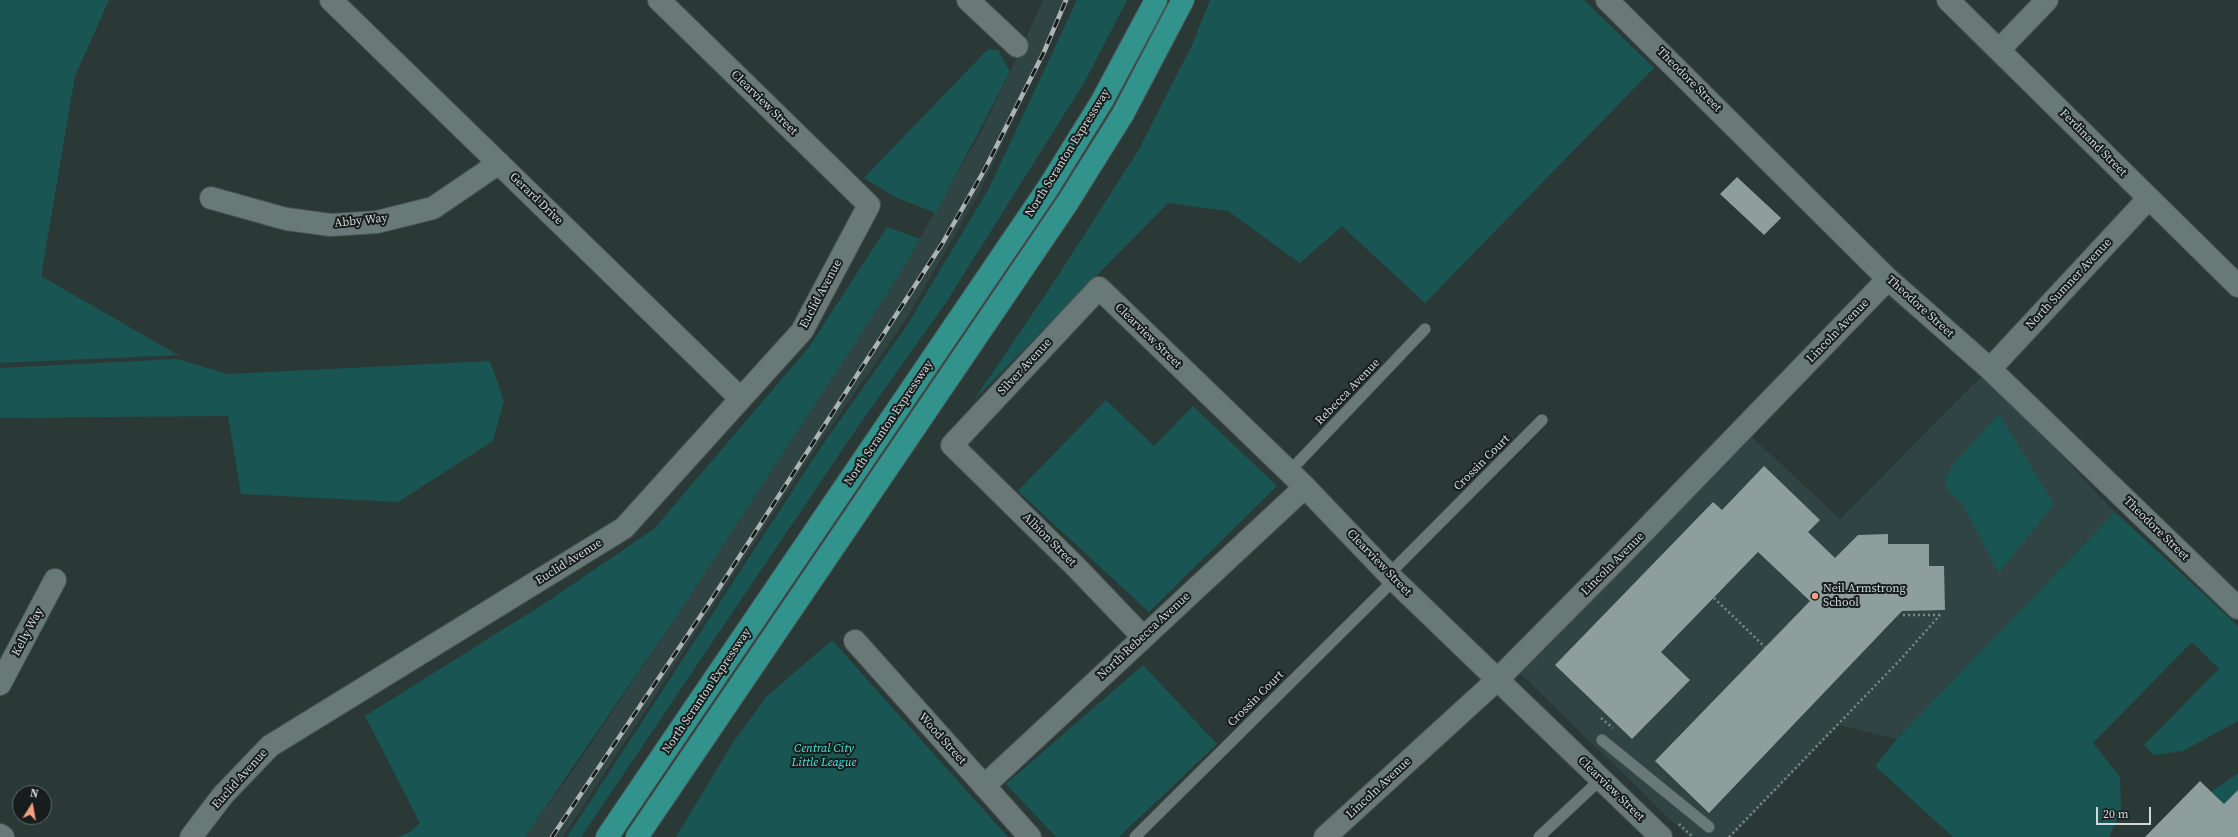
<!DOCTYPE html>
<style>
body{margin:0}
#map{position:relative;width:2238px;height:837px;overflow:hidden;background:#2a3836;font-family:"Source Serif 4",serif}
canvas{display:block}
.north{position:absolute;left:12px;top:785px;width:40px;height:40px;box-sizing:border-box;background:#171d1d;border:1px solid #616868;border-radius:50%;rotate:11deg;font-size:11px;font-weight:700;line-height:16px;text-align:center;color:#d1d9d8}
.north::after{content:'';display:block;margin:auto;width:14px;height:18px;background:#f39f83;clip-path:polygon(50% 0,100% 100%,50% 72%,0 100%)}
.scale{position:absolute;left:2096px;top:807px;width:55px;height:18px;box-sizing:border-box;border:2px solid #d1d9d8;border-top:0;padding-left:5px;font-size:12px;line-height:14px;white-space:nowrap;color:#d1d9d8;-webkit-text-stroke:3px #171d1d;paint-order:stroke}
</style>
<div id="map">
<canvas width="2238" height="837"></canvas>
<div class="north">N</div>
<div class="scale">20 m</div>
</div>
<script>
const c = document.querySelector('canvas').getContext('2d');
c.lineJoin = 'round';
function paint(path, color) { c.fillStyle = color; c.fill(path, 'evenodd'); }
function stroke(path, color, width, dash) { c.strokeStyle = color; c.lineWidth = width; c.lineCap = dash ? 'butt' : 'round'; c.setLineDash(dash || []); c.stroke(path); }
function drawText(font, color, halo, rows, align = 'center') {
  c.font = font + ' "Source Serif 4",serif'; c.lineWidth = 4; c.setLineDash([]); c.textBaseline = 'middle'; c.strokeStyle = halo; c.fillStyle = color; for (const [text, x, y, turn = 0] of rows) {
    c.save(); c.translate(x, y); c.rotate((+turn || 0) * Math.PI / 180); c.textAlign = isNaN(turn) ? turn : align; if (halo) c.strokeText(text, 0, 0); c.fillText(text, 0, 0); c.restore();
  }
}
const built = new Path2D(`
 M 1043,0 L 1070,0 L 979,193 L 905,321 L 818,445 L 563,837 L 525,837 L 576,766 L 674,620 L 893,285 L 977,139 L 1007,79 Z
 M 1984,374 L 2115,512 L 1897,739 L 1839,725 L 1732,837 L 1688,837 L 1520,673 L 1752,437 L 1840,519 Z`);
const green = new Path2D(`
 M 0,0 L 109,0 L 75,76 L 41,276 L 178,355 L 0,363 Z
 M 1077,0 L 1127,0 L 1084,83 L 945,304 L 857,428 L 581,837 L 567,837 L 821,447 L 908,324 L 989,188 Z
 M 1210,0 L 1584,0 L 1654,68 L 1425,303 L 1342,226 L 1300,263 L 1228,211 L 1168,203 L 974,400 L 1050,288 L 1138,151 L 1192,45 Z
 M 988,49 L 998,50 L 1010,72 L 936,213 L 895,197 L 864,178 Z
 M 887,227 L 920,239 L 893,285 L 674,620 L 525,837 L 397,837 L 409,833 L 420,823 L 365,716 L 542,605 L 654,529 L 809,347 Z
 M 177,359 L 228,374 L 490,361 L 504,401 L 493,441 L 398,502 L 241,494 L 228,416 L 0,418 L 0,368 Z
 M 1106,400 L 1154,446 L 1193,406 L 1277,486 L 1149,612 L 1018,491 Z
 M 1999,414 L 2054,504 L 1999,573 L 1962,503 L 1948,491 L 1945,479 L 1952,466 Z
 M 2115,512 L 2238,626 L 2238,721 L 2183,751 L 2154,755 L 2144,745 L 2219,669 L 2192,642 L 2093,743 L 2120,777 L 2121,810 L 2109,837 L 1953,837 L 1875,766 L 1897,739 Z
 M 832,640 L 1008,837 L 676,837 L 732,744 L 766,697 Z
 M 1143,665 L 1217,744 L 1119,837 L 1056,837 L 1006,784 Z
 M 2238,773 L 2238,790 L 2224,804 L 2211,792 Z`);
const building = new Path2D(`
 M 1737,177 L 1781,218 L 1764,235 L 1720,194 Z
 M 1764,466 L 1820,520 L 1808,532 L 1835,558 L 1858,535 L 1888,534 L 1888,544 L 1929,544 L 1929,566 L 1944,566 L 1945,610 L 1902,611 L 1709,813 L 1655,761 L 1810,601 L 1758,552 L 1661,652 L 1690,680 L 1632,739 L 1555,665 L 1713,502 L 1722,510 Z
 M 2200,781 L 2224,804 L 2238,790 L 2238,837 L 2145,837 Z`);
const path = new Path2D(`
 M 1714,598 L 1765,647
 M 1903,615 L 1940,615
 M 1601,718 L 1613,728
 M 1679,824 L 1693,837
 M 1729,837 L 1901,659 L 1940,615`);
const service = new Path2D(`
 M 1289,472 L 1425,329
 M 1389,574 L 1542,420
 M 1602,740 L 1709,827
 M 1135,837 L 1394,580
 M 1539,837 L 1601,779`);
const minor = new Path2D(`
 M 331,0 L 740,398
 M 968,0 L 1017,46
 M 1607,0 L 1888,279 L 1990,369 L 2238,608
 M 1948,0 L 2238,286
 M 2000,49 L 2047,0
 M 211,198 L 286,219 L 331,225 L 377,222 L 433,208 L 499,163
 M 1990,369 L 2148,199
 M 1143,637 L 1076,567 L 952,445 L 1099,288 L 1305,487 L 1394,580 L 1661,837
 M 855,641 L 1030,837
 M 0,684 L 55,580
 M 984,786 L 1305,487
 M 0,835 L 3,837
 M 191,837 L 223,795 L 270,746 L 624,528 L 802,331 L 869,205 L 659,0
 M 1325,837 L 1497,680 L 1622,554 L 1888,279`);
const motorway = new Path2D(`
 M 607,837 L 1048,188 L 1102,101 L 1156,0
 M 637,837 L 1068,202 L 1123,114 L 1183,0`);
const rail = new Path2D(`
 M 552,837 L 712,599 L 942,244 L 985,169 L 1044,52 L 1066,0`);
const markers = [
 [1815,596,4,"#f39f83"]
];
const streetNames = [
 ["Theodore Street",1689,80,45],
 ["Clearview Street",764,103,44],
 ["Ferdinand Street",2093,143,45],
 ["North Scranton Expressway",1068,153,-58],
 ["Gerard Drive",536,199,44],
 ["Abby Way",361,221,-6],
 ["North Sumner Avenue",2069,284,-47],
 ["Euclid Avenue",821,294,-62],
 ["Theodore Street",1920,307,42],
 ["Lincoln Avenue",1838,331,-46],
 ["Clearview Street",1148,336,44],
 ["Silver Avenue",1025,367,-47],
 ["Rebecca Avenue",1348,392,-46],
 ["North Scranton Expressway",889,423,-56],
 ["Crossin Court",1482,463,-45],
 ["Theodore Street",2156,529,44],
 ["Albion Street",1049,540,45],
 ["Euclid Avenue",569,562,-32],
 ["Clearview Street",1379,563,46],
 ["Lincoln Avenue",1613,564,-45],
 ["Kelly Way",28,632,-62],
 ["North Rebecca Avenue",1144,636,-43],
 ["North Scranton Expressway",707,691,-56],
 ["Crossin Court",1256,699,-45],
 ["Wood Street",942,739,48],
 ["Euclid Avenue",240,779,-48],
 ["Lincoln Avenue",1379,788,-43],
 ["Clearview Street",1611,789,44]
];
const poiNames = [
 ["Neil Armstrong",1823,589],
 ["School",1823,603]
];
const parkNames = [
 ["Central City",824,749],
 ["Little League",824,763]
];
paint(built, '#304543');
paint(green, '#195653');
paint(building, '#8e9e9c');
stroke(service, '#475352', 12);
stroke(minor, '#475352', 24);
stroke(motorway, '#475352', 24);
stroke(path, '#7e8987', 2.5, [2, 3]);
stroke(service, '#697977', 11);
stroke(minor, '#697977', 22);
stroke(motorway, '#32938d', 22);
stroke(rail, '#acb5b4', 4.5);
stroke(rail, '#171d1d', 3, [9]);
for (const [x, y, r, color] of markers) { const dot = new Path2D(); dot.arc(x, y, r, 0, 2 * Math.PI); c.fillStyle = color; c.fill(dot); stroke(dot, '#171d1d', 1.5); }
drawText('12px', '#d1d9d8', '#171d1d', streetNames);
drawText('12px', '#d1d9d8', '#171d1d', poiNames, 'left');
drawText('italic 12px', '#4ce7de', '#171d1d', parkNames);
</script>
